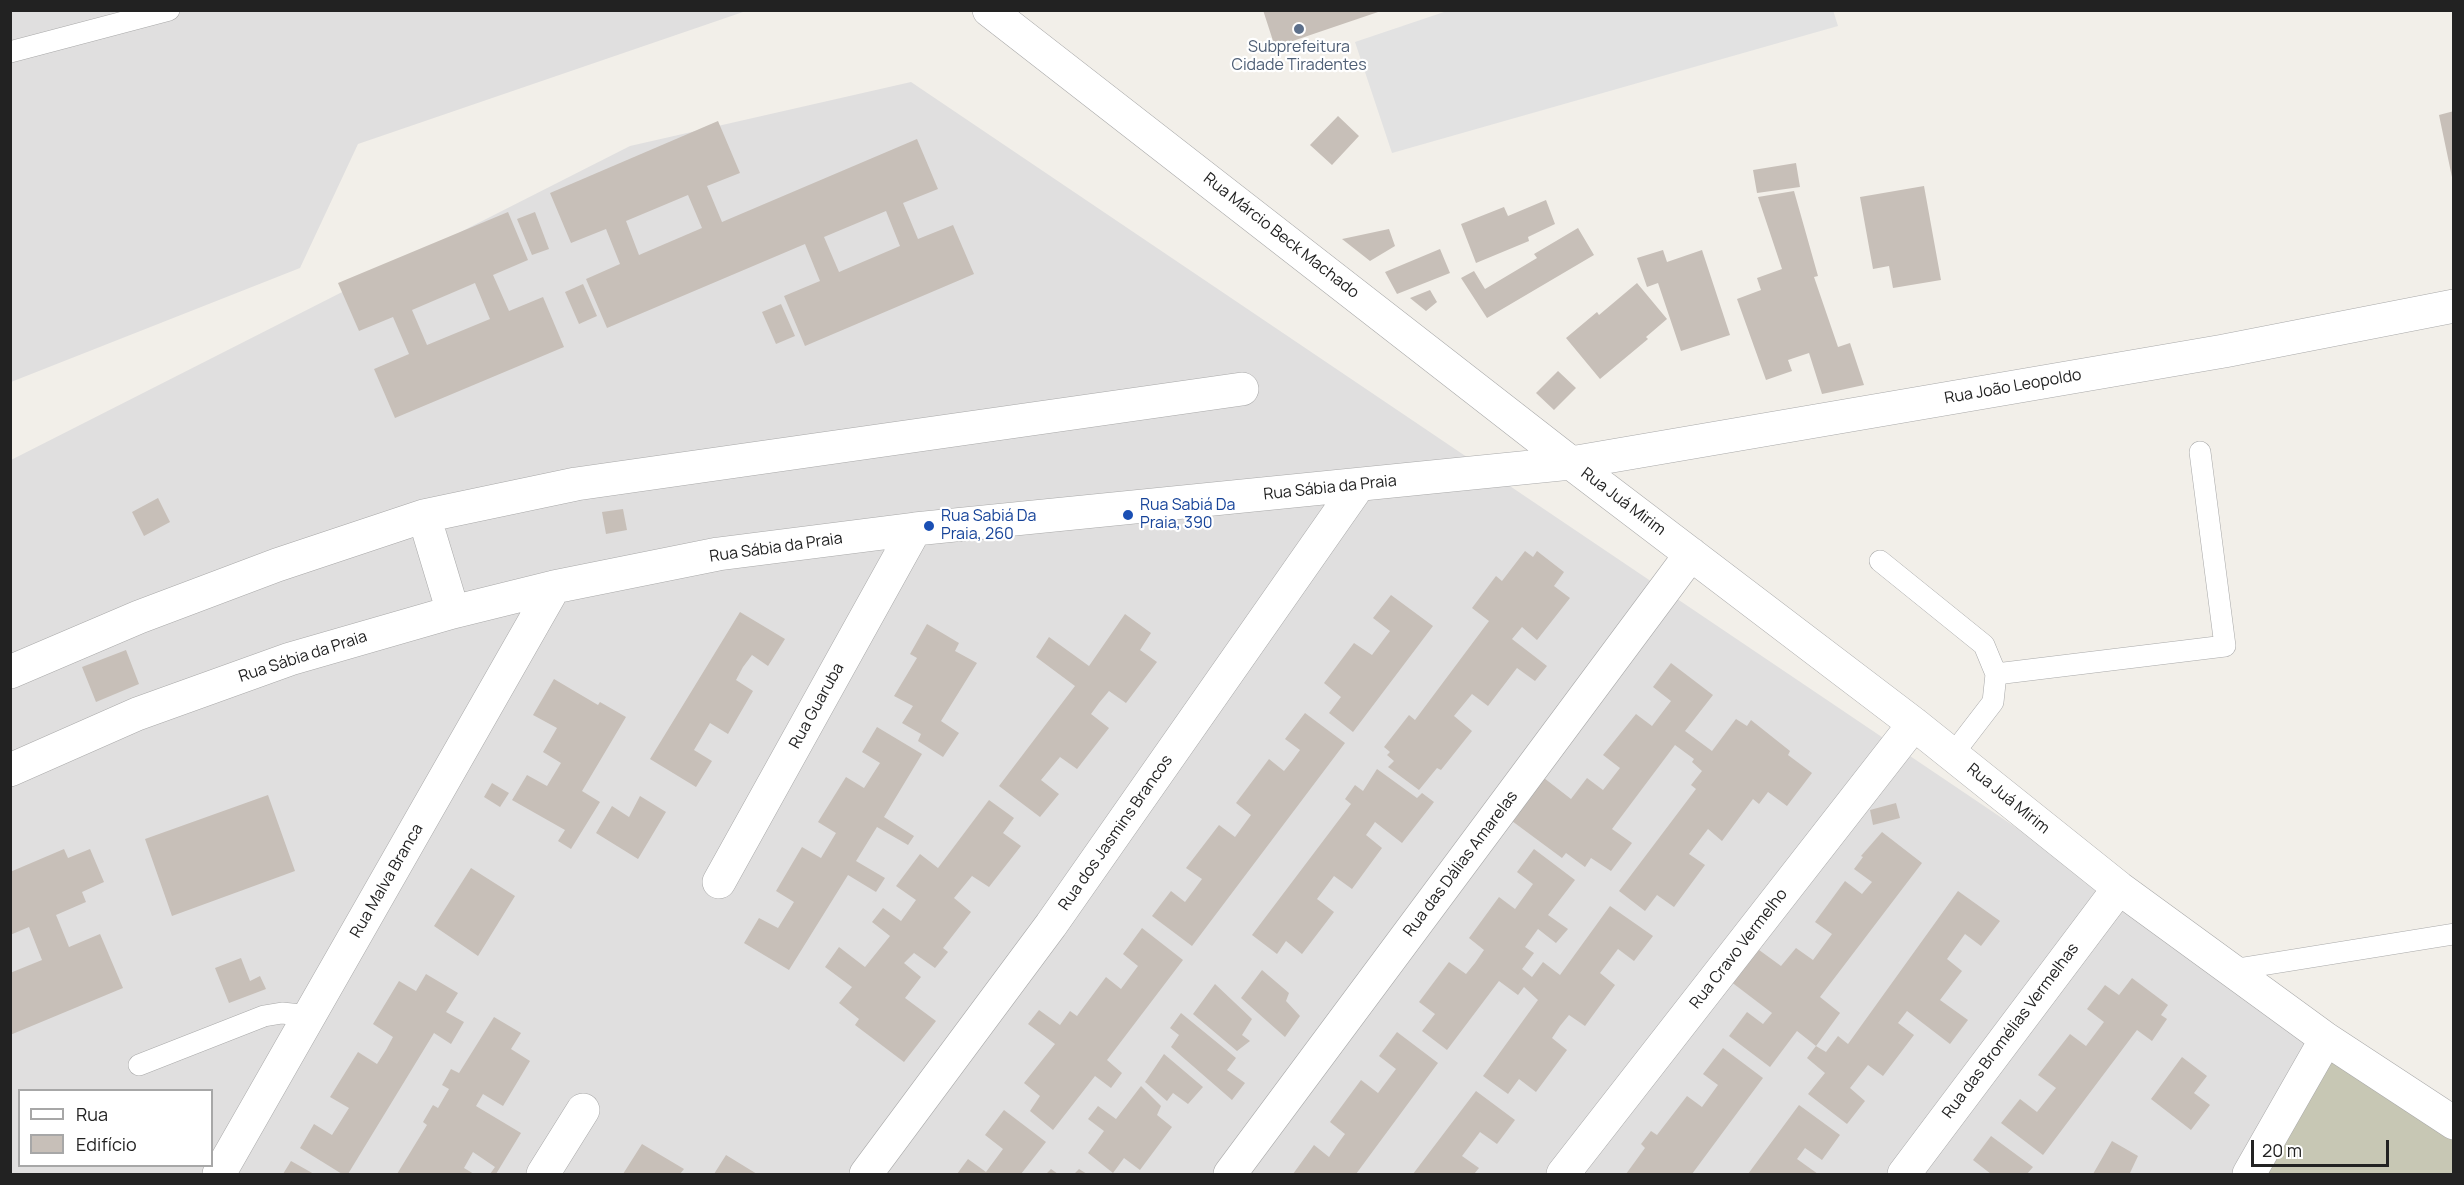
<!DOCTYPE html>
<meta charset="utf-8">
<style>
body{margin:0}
#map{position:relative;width:2464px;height:1185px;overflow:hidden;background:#f2efe9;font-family:Manrope,sans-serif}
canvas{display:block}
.frame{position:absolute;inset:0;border:12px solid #222;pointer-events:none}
.legend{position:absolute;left:18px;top:1089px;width:195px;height:78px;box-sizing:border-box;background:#fff;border:2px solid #a7a7a7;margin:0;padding:8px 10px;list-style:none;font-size:18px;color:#222}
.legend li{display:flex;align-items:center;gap:12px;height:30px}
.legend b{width:30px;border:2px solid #a7a7a7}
.scale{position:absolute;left:2251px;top:1140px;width:138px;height:27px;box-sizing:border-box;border:3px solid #222;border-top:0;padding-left:8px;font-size:18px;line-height:21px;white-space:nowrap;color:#222;-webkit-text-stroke:4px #fff;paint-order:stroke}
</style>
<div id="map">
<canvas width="2464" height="1185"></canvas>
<div class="frame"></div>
<ul class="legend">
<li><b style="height:8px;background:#fff"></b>Rua</li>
<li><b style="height:16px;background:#c7bfb8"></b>Edifício</li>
</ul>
<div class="scale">20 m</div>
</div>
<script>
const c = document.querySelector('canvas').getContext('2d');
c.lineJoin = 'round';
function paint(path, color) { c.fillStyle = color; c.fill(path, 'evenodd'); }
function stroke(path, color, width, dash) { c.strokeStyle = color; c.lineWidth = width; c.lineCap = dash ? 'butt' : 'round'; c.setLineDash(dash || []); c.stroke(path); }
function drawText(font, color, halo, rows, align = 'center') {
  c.font = font + ' Manrope,sans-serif'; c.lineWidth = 4.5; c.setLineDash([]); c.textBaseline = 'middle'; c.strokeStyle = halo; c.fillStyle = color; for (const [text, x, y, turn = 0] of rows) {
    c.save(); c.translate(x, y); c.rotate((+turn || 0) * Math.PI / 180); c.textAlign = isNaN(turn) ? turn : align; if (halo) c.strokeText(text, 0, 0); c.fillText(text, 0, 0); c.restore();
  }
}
const residential = new Path2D(`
 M 11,11 L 746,11 L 358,144 L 300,268 L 11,382 Z
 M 911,82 L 2454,1123 L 2453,1174 L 11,1174 L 11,460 L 630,146 ZM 20,1090 L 212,1090 L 212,1166 L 20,1166 Z`);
const construction = new Path2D(`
 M 2326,1039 L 2453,1123 L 2453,1174 L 2249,1174 Z`);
const parking = new Path2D(`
 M 1447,11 L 1833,10 L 1838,26 L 1392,153 L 1355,42 Z`);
const building = new Path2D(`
 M 1263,10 L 1381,10 L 1381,11 L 1275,47 Z
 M 2454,111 L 2454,182 L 2453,182 L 2439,115 Z
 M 1338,116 L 1359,136 L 1332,165 L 1310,145 Z
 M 718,121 L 740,173 L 707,186 L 722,222 L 917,139 L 938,189 L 903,203 L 918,239 L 953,225 L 974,274 L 805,346 L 784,296 L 820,281 L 805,244 L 607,328 L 586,279 L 620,264 L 606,229 L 571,243 L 550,193 ZM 688,195 L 702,228 L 639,255 L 626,221 ZM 886,211 L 900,246 L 839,272 L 824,237 Z
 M 1796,163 L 1800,187 L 1757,193 L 1753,170 Z
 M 1924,186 L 1941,280 L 1893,288 L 1889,266 L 1873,269 L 1860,197 Z
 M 1794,191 L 1818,276 L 1814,277 L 1838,347 L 1850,343 L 1864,385 L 1822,394 L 1809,353 L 1788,360 L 1792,371 L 1766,380 L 1737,299 L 1761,290 L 1757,278 L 1782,269 L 1758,197 Z
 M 1546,200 L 1555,224 L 1528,237 L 1529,241 L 1476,263 L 1461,224 L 1504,207 L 1508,216 Z
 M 508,212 L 528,260 L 493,275 L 509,311 L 543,297 L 564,347 L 395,418 L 374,369 L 409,354 L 393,317 L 359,331 L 338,283 ZM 475,283 L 490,319 L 427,345 L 412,310 Z
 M 535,212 L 549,249 L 532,255 L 517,219 Z
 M 1578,228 L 1594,255 L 1487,318 L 1461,278 L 1474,271 L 1485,289 L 1537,258 L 1534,254 Z
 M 1389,229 L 1395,246 L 1370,261 L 1342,239 Z
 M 1440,249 L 1450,273 L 1397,294 L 1385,272 Z
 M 1663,250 L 1667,262 L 1702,250 L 1730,335 L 1681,351 L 1658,283 L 1647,287 L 1637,258 Z
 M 1637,283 L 1667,319 L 1646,337 L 1648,339 L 1600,379 L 1566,338 L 1597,312 L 1599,315 Z
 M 583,284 L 597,316 L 579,324 L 565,292 Z
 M 1430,290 L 1437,302 L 1426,311 L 1410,298 Z
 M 781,304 L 795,336 L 776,344 L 762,312 Z
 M 1558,371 L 1576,388 L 1554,410 L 1536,393 Z
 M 158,498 L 170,522 L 144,536 L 132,512 Z
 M 623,509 L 627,530 L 606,534 L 602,512 Z
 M 1525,551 L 1533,557 L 1537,551 L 1564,572 L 1554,586 L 1570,598 L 1537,640 L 1522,627 L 1512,639 L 1547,666 L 1535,681 L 1517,668 L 1488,706 L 1472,694 L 1454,716 L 1472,731 L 1441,770 L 1437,768 L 1419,790 L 1388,767 L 1394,761 L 1387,755 L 1390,752 L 1384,747 L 1409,715 L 1415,720 L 1489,621 L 1472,608 L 1496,576 L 1502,581 Z
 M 1391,595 L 1433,626 L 1353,732 L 1329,713 L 1341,697 L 1324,683 L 1354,643 L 1372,655 L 1390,631 L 1373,618 Z
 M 740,612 L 785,639 L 768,666 L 752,655 L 743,667 L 736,680 L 753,691 L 728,734 L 710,723 L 694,750 L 712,761 L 696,787 L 650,759 Z
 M 1125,614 L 1151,633 L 1140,650 L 1157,662 L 1126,703 L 1109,691 L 1099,703 L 1091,714 L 1109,728 L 1077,769 L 1060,757 L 1041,780 L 1059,794 L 1040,817 L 999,786 L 1075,686 L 1036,657 L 1049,637 L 1089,666 Z
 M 927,624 L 959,643 L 955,651 L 977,663 L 941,721 L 959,733 L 943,757 L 918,741 L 921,734 L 902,723 L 913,706 L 894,696 L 917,658 L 910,654 Z
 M 126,650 L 139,684 L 96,702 L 82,667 Z
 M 1671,663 L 1713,695 L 1685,731 L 1712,751 L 1736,719 L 1747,726 L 1751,720 L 1790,751 L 1788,755 L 1812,773 L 1787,806 L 1768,792 L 1759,804 L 1753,799 L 1722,841 L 1708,829 L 1689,854 L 1705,865 L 1674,907 L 1657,895 L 1645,911 L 1619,891 L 1696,789 L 1691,785 L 1702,771 L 1692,762 L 1694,759 L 1675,745 L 1612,829 L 1632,843 L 1611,871 L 1591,858 L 1585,867 L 1566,853 L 1562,858 L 1512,821 L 1544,778 L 1571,799 L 1587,778 L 1603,790 L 1620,768 L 1603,755 L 1636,714 L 1652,726 L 1671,701 L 1653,687 Z
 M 554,679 L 598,705 L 600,702 L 626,717 L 582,791 L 600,802 L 571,849 L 558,841 L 565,830 L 512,800 L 527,775 L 547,786 L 561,763 L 543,752 L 557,728 L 533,715 Z
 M 1305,713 L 1345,743 L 1192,946 L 1152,916 L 1171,891 L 1185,902 L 1194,890 L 1202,879 L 1186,868 L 1219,825 L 1235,837 L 1251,815 L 1236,803 L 1269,759 L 1284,771 L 1292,761 L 1300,750 L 1285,739 Z
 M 877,727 L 922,754 L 884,817 L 914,836 L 908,845 L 877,827 L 856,861 L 885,878 L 876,892 L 848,875 L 789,970 L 744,943 L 759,918 L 778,928 L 794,902 L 776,891 L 802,847 L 821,858 L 836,833 L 818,822 L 846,777 L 864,788 L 880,763 L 862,752 Z
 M 1377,769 L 1417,798 L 1422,793 L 1434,802 L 1402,843 L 1375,822 L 1366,835 L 1382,848 L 1352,889 L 1334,876 L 1317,899 L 1334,912 L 1302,954 L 1286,941 L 1277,954 L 1252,935 L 1351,804 L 1345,799 L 1355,785 L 1363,791 Z
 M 492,783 L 509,793 L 500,807 L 484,797 Z
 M 268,795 L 295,871 L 172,916 L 145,839 Z
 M 640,796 L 666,812 L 638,859 L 596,833 L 612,806 L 629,817 Z
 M 989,800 L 1014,818 L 1003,833 L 1021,846 L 989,887 L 972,876 L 954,898 L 971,912 L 943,948 L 948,952 L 935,968 L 914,953 L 904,963 L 921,977 L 905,998 L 936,1021 L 904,1062 L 855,1025 L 859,1019 L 839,1003 L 852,987 L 825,967 L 839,947 L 865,967 L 890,936 L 872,922 L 883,908 L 901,921 L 916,900 L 896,886 L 920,854 L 938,868 Z
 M 1896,803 L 1900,818 L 1873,825 L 1870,810 Z
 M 1882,832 L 1922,863 L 1820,997 L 1840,1013 L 1816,1046 L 1797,1031 L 1770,1067 L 1729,1036 L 1747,1012 L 1763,1024 L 1772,1013 L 1730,981 L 1755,947 L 1781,966 L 1796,948 L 1813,960 L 1832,934 L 1815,922 L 1845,881 L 1862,894 L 1872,882 L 1854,869 L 1863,857 L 1861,856 Z
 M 64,849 L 68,858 L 90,849 L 104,882 L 82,892 L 86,902 L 56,915 L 69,947 L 100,934 L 123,988 L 10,1035 L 10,973 L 42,960 L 29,927 L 10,935 L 10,872 Z
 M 1534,849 L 1575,880 L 1548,915 L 1568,929 L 1556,943 L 1538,929 L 1525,947 L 1534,953 L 1522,969 L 1532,977 L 1543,962 L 1560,975 L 1610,906 L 1653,936 L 1634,961 L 1618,949 L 1600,973 L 1615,985 L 1585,1026 L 1569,1015 L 1560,1026 L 1552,1038 L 1567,1050 L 1536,1092 L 1519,1079 L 1508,1094 L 1483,1076 L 1538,1000 L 1524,987 L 1518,995 L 1499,981 L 1447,1050 L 1422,1031 L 1435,1014 L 1419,1002 L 1449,962 L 1466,974 L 1475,963 L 1484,950 L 1469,938 L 1499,897 L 1515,909 L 1533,884 L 1517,872 Z
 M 471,868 L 515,896 L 478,956 L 434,926 Z
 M 1958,891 L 2000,921 L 1981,946 L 1965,934 L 1947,959 L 1962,971 L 1940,1000 L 1968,1020 L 1950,1044 L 1907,1011 L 1898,1023 L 1914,1035 L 1883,1076 L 1868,1065 L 1850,1088 L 1865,1101 L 1847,1124 L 1808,1094 L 1825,1073 L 1807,1058 L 1816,1046 L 1826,1052 L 1838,1036 L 1848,1044 Z
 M 1142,928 L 1183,960 L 1107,1060 L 1122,1073 L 1111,1088 L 1095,1076 L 1053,1130 L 1030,1111 L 1040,1096 L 1024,1083 L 1055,1044 L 1028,1024 L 1039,1010 L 1060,1025 L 1070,1011 L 1077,1016 L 1106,977 L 1121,989 L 1138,966 L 1123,954 Z
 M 241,958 L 250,981 L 260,976 L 266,989 L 229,1003 L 215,968 Z
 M 1262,970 L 1289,993 L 1286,1001 L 1300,1016 L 1285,1037 L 1241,998 Z
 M 426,974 L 458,993 L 446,1012 L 464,1022 L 451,1044 L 434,1033 L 348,1174 L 342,1174 L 300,1148 L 314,1124 L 332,1135 L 349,1108 L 330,1097 L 358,1052 L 377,1064 L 386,1050 L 393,1037 L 373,1024 L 399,981 L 416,991 Z
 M 2132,978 L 2168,1005 L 2161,1015 L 2167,1019 L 2152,1041 L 2137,1030 L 2043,1155 L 2001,1123 L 2020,1099 L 2037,1112 L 2056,1088 L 2038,1075 L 2070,1034 L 2086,1046 L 2104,1022 L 2087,1009 L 2105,985 L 2119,995 Z
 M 1215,984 L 1252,1019 L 1242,1035 L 1250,1041 L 1237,1051 L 1193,1014 Z
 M 1181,1013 L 1236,1058 L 1227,1070 L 1245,1083 L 1232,1100 L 1171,1047 L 1179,1035 L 1170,1028 Z
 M 494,1017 L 521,1033 L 511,1049 L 530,1061 L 503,1106 L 483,1094 L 476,1106 L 521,1133 L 496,1174 L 490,1174 L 495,1167 L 473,1152 L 464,1168 L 474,1174 L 397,1174 L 427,1125 L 423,1122 L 433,1105 L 438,1108 L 449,1089 L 442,1085 L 451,1069 L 459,1073 Z
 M 1397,1032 L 1438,1063 L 1356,1174 L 1293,1174 L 1314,1145 L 1329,1157 L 1337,1145 L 1345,1134 L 1330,1122 L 1361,1080 L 1378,1093 L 1396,1069 L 1379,1056 Z
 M 1723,1048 L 1763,1078 L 1692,1174 L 1626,1174 L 1645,1148 L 1641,1144 L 1651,1131 L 1657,1135 L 1687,1096 L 1702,1107 L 1718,1085 L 1703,1074 Z
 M 1164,1054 L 1203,1087 L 1188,1104 L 1173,1093 L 1167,1101 L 1145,1082 Z
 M 2182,1057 L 2207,1076 L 2194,1093 L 2210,1105 L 2191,1130 L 2151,1099 Z
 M 1141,1086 L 1161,1106 L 1157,1115 L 1172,1127 L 1140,1170 L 1124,1158 L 1113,1173 L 1088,1153 L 1104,1131 L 1088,1119 L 1098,1106 L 1116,1119 Z
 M 1476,1091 L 1515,1120 L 1497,1144 L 1480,1132 L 1462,1156 L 1479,1168 L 1474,1174 L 1413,1174 Z
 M 1799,1105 L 1840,1135 L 1822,1160 L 1805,1148 L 1797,1159 L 1818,1174 L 1748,1174 Z
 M 1004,1110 L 1046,1142 L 1021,1174 L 957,1174 L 968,1159 L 986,1172 L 1003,1149 L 985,1135 Z
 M 1991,1136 L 2033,1167 L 2027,1174 L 1991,1174 L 1973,1160 Z
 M 2112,1141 L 2138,1156 L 2130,1173 L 2133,1174 L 2093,1174 Z
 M 642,1144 L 684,1169 L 680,1174 L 623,1174 Z
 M 726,1155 L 757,1174 L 714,1174 Z
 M 291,1161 L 314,1174 L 283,1174 Z
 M 1051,1169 L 1058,1174 L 1046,1174 Z
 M 1079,1169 L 1087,1174 L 1074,1174 Z`);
const service = new Path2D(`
 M 10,52 L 169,10
 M 1880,561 L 1984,645 L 1996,674 L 1993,702 L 1953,754
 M 1996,674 L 2225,646 L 2200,452
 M 2231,970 L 2454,934
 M 139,1065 L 264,1016 L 282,1013 L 310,1016`);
const minor = new Path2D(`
 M 989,10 L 1571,463 L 1914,724 L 2119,888 L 2326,1039 L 2454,1123
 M 424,516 L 453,612
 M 10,672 L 139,617 L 277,565 L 424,516 L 576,484 L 1242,389
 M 10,770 L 137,714 L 290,659 L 453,612 L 554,587 L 718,554 L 915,529 L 1571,463 L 2224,351 L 2454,306
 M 719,882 L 915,529
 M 219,1174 L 554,587
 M 543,1174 L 583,1110
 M 866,1174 L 1051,925 L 1358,486
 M 1230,1174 L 1691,554
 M 1563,1174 L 1914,724
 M 1904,1174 L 2119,888
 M 2249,1174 L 2326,1039`);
const markers = [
 [1299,29,6,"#5c6f8a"],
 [1128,515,6,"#1a4fb4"],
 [929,526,6,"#1a4fb4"]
];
const serviceNames = [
 ["Subprefeitura",1299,48],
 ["Cidade Tiradentes",1299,66]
];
const streetNames = [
 ["Rua Márcio Beck Machado",1281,236,38],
 ["Rua João Leopoldo",2013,387,-10],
 ["Rua Sábia da Praia",1330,488,-6],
 ["Rua Juá Mirim",1623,502,37],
 ["Rua Sábia da Praia",776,548,-8],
 ["Rua Sábia da Praia",303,657,-18],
 ["Rua Guaruba",817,706,-61],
 ["Rua Juá Mirim",2008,799,39],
 ["Rua dos Jasmins Brancos",1116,833,-55],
 ["Rua das Dálias Amarelas",1461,864,-53],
 ["Rua Malva Branca",387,881,-60],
 ["Rua Cravo Vermelho",1739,949,-52],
 ["Rua das Bromélias Vermelhas",2011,1031,-53]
];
const transitNames = [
 ["Rua Sabiá Da",1140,506],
 ["Praia, 390",1140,524],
 ["Rua Sabiá Da",941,517],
 ["Praia, 260",941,535]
];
paint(residential, '#e0dfdf');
paint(construction, '#c7c7b4');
paint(parking, '#e2e2e2');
paint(building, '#c7bfb8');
stroke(service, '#a9a9a9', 22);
stroke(minor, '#a9a9a9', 34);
stroke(service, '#fff', 21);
stroke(minor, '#fff', 33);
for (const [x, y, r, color] of markers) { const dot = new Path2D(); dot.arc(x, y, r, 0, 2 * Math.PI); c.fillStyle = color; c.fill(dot); stroke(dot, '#fff', 2); }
drawText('16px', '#4e5e75', '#fff', serviceNames);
drawText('16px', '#222', '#fff', streetNames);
drawText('16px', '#164399', '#fff', transitNames, 'left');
</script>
